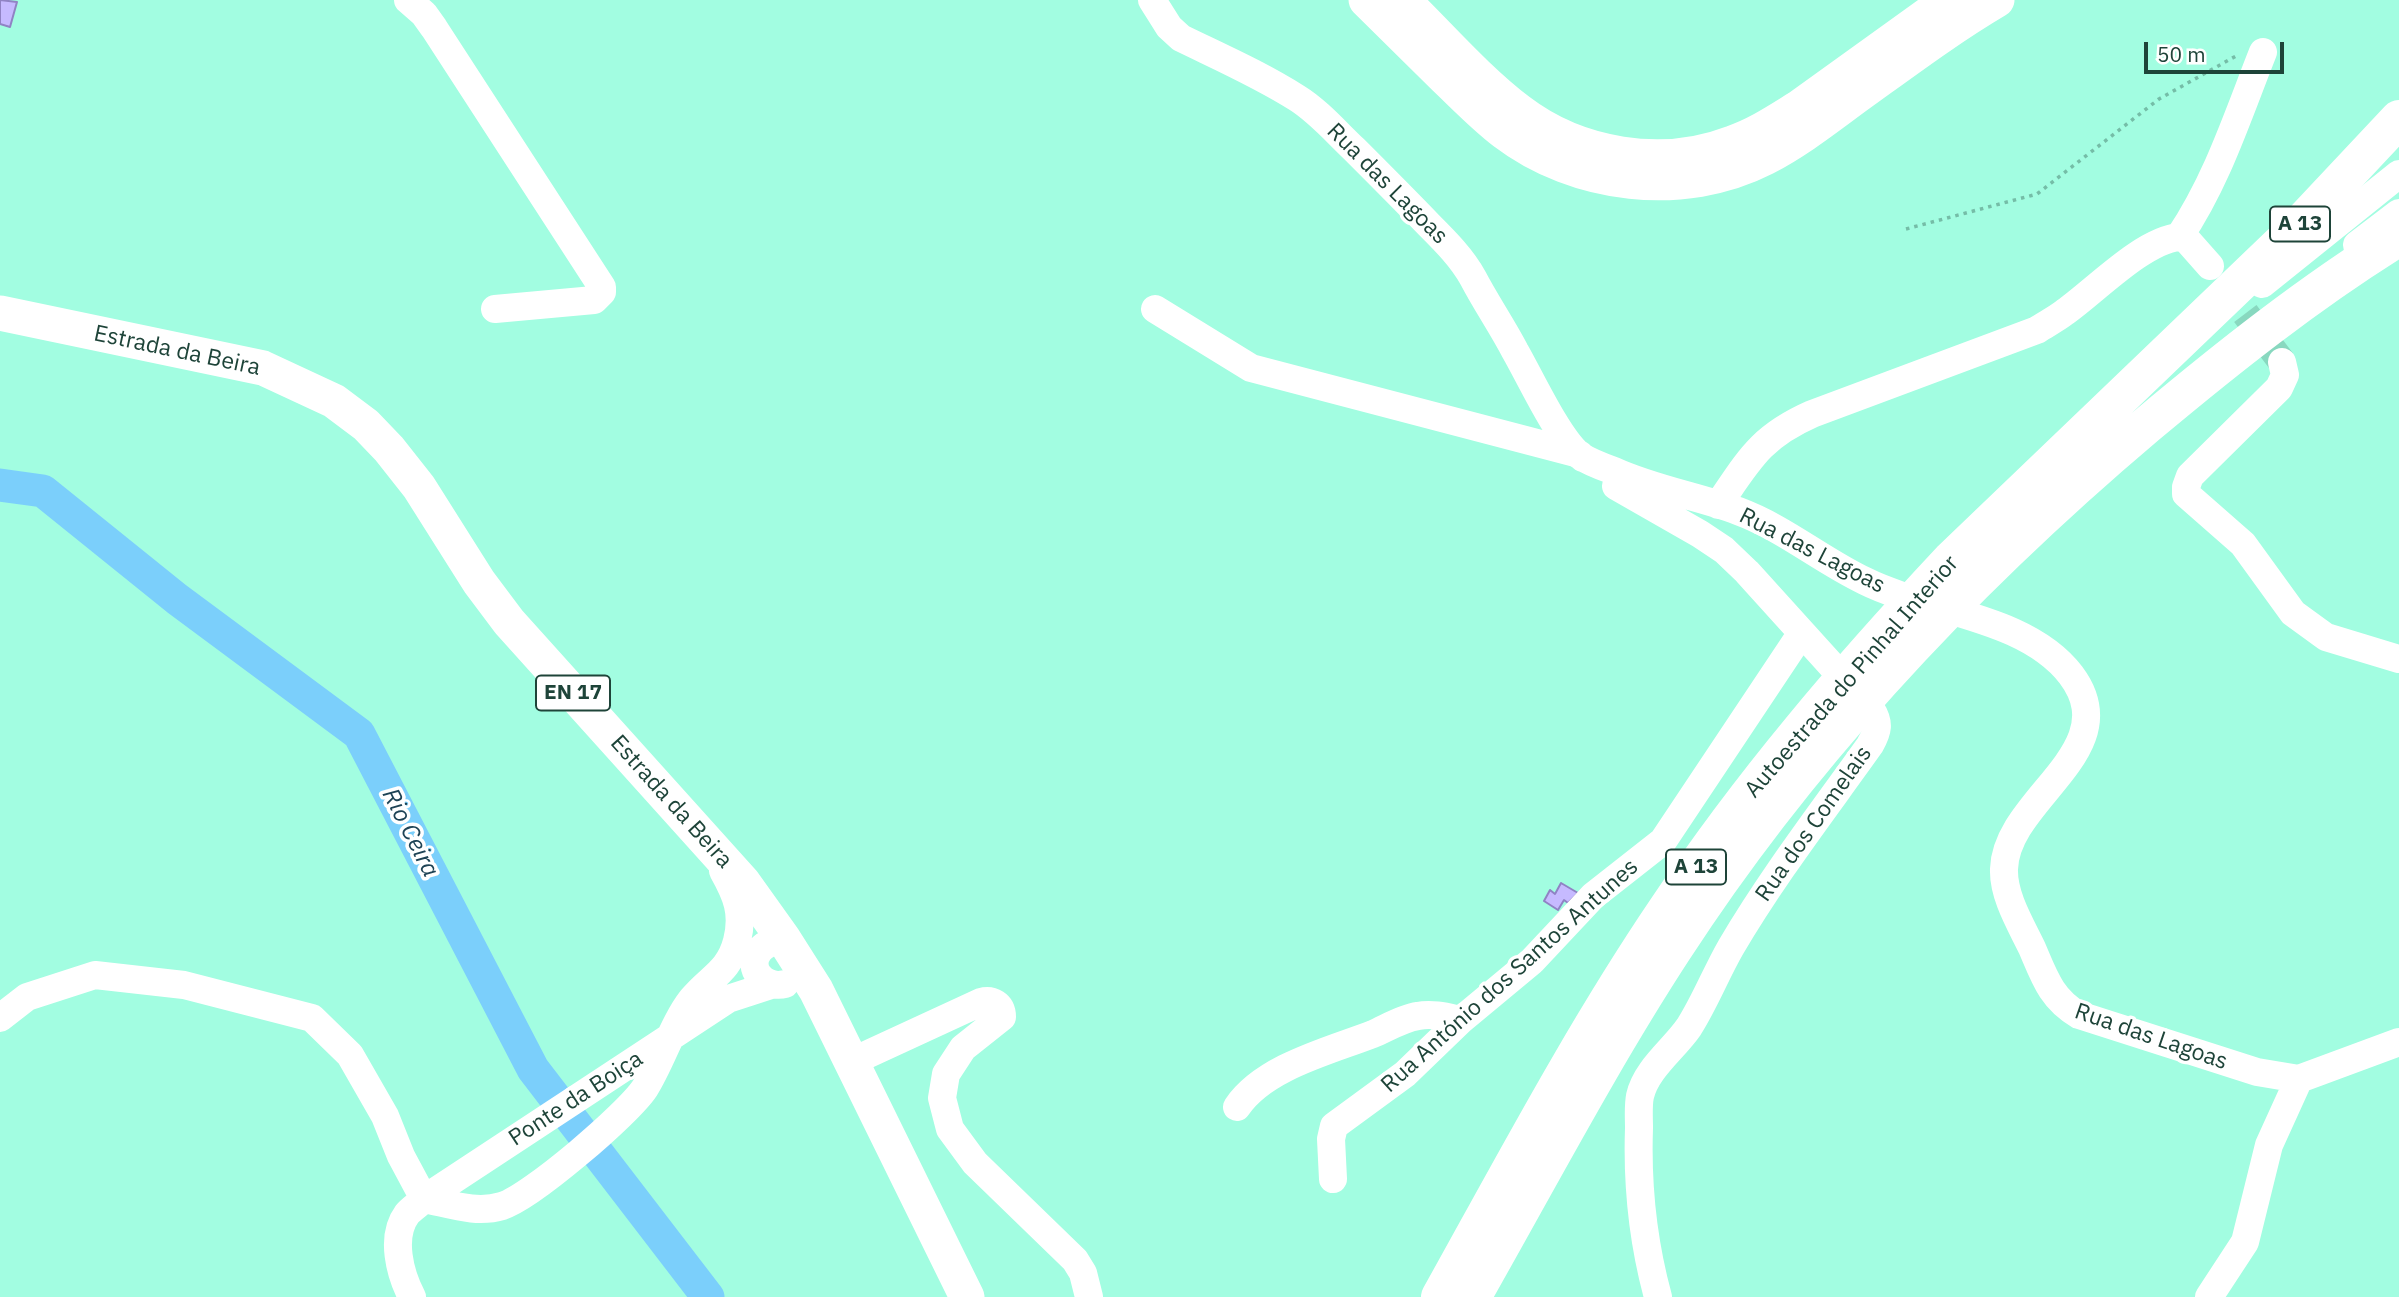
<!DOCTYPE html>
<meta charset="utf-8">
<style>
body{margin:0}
#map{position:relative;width:2399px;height:1297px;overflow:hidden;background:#a2fde1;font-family:"IBM Plex Sans",sans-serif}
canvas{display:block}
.scale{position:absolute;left:2144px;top:42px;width:140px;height:32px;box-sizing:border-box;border:4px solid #1e4439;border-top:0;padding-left:9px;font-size:21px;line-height:24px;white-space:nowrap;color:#1e4439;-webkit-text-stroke:5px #fff;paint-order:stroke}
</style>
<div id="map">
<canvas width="2399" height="1297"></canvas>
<div class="scale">50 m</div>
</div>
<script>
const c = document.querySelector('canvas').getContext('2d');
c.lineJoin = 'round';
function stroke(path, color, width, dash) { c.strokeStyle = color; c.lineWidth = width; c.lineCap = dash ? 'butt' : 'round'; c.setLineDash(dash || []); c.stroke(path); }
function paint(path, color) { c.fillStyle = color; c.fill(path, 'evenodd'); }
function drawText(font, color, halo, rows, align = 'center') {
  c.font = font + ' "IBM Plex Sans",sans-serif'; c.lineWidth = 7; c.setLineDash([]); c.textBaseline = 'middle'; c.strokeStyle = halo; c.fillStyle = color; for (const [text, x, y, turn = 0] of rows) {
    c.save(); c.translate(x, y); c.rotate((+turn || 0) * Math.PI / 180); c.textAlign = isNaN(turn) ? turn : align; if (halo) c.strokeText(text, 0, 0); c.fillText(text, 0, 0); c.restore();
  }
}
const river = new Path2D(`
 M 0,485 L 43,491 L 177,599 L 359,734 L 533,1069 L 708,1297`);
const building = new Path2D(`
 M 0,0 L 17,2 L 10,27 L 0,24 Z
 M 1561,883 L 1578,893 L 1568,903 L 1564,900 L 1558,910 L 1544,901 L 1550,890 L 1555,894 Z`);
const minorTunnel = new Path2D(`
 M 2220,280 L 2282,362`);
const path = new Path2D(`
 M 1906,229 L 2037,194 L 2159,99 L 2236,56`);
const minor = new Path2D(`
 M 408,0 L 424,14 L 434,28 L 602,287 L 602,292 L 594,300 L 495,309
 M 1152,0 L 1169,27 L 1181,38 C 1220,57 1261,75 1297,98 C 1318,111 1336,132 1354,149 C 1379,174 1404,199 1429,225 C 1445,241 1462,258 1473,278 C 1486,303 1502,326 1515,351 C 1530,377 1557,436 1579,455 C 1589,462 1603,467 1614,471 C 1653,489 1697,496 1738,511 C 1784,528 1821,560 1865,581 C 1927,612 2026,616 2071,675 C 2128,751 2006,798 2004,869 C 2003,896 2021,925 2032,948 C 2044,976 2051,999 2079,1015 L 2257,1072 L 2299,1079 L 2399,1042
 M 2179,237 C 2217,181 2238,115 2263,52
 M 2357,245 L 2399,213
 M 2262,284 L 2399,174
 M 1155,309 L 1251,368 L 1579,454 L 1583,458
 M 2282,362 L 2285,375 L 2279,388 L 2190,476 L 2186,487 L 2186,494 L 2243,544 L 2293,613 L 2326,637 L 2399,659
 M 1616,486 L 1700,534 L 1724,550 L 1747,572 L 1871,709 C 1880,723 1878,731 1870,745 C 1823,811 1772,877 1731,947 C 1716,973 1705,1002 1689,1027 C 1674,1049 1646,1069 1640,1096 C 1638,1106 1639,1118 1639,1128 C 1637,1185 1643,1242 1658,1297
 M 1718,505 C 1749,460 1760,437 1812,414 L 2037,330 C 2046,324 2056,319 2065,312 C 2095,291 2142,241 2179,237 L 2187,240 L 2210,266
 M 783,938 C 775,941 765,943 759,951 C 745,970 766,989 785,984
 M 0,1018 L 27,997 L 95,975 L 184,985 L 312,1018 L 350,1055 L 385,1116 L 401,1156 L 424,1199 C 450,1204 476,1214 502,1206 C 531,1197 628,1114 645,1088 C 662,1061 673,1023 692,999 C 710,977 729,972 737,941 C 744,913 737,896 723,871
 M 851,1062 L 981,1002 C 992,999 1002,1004 1002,1017 L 963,1048 L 946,1074 L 942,1098 L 950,1129 L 975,1163 L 1075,1260 L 1083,1273 L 1089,1297
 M 1237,1107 C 1264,1067 1329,1051 1373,1034 C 1387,1028 1403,1018 1418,1016 C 1432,1013 1447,1017 1461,1020
 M 1333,1179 L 1331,1139 L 1334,1126 L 1405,1074 L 1461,1020 L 1532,961 L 1593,896 L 1663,841 L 1801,634
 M 412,1297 C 400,1274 390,1237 407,1214 C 411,1209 419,1204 424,1199 L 728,999 L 771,985
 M 2209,1297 L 2245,1242 L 2269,1145 L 2299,1079`);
const major = new Path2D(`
 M 1366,0 C 1392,26 1419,52 1445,78 C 1464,96 1483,116 1504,132 C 1576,187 1683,200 1765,158 C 1798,141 1827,118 1857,96 C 1903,63 1948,29 1997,0
 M 1403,0 C 1441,37 1477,79 1519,111 C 1578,156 1662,170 1732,143 C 1756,135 1777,121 1798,108 L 1948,0
 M 0,313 L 263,368 L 334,401 L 366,425 L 389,449 L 419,487 L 479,582 L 509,622 L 743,882 L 783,938 L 816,990 L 967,1297`);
const highway = new Path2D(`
 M 1440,1297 C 1513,1166 1583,1033 1667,909 C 1750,784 1849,669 1951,560 L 2291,234 L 2399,119
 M 1472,1297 C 1538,1181 1600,1062 1673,950 C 1802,751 1966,578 2147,425 C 2227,358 2310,292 2399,237`);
const shields = [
 [2300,224,60],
 [573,693,74],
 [1696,867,60]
];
const shieldNames = [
 ["A 13",2300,224],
 ["EN 17",573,693],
 ["A 13",1696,867]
];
const streetNames = [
 ["Rua das Lagoas",1387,184,45],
 ["Estrada da Beira",177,351,12],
 ["Rua das Lagoas",1812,551,27],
 ["Autoestrada do Pinhal Interior",1852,677,-49],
 ["Estrada da Beira",671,802,48],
 ["Rua dos Comelais",1814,824,-55],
 ["Rua António dos Santos Antunes",1510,976,-42],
 ["Rua das Lagoas",2151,1037,19],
 ["Ponte da Boiça",576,1099,-33]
];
const waterNames = [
 ["Rio Ceira",410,833,63]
];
stroke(river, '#7bcffb', 33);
paint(building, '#c6baff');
stroke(building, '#9083c4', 2);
stroke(minorTunnel, '#88d8bf', 28, [28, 14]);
stroke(path, '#75bda7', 3.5, [3.5, 5]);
stroke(minor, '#fff', 28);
stroke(major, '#fff', 35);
stroke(highway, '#fff', 38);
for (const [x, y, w] of shields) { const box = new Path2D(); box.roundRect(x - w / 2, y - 17.5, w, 35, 5); c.fillStyle = '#fff'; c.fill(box); stroke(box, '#1e4439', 2); }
drawText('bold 21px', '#1e4439', null, shieldNames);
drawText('23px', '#1e4439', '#fff', streetNames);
drawText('italic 24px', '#1e4355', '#fff', waterNames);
</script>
